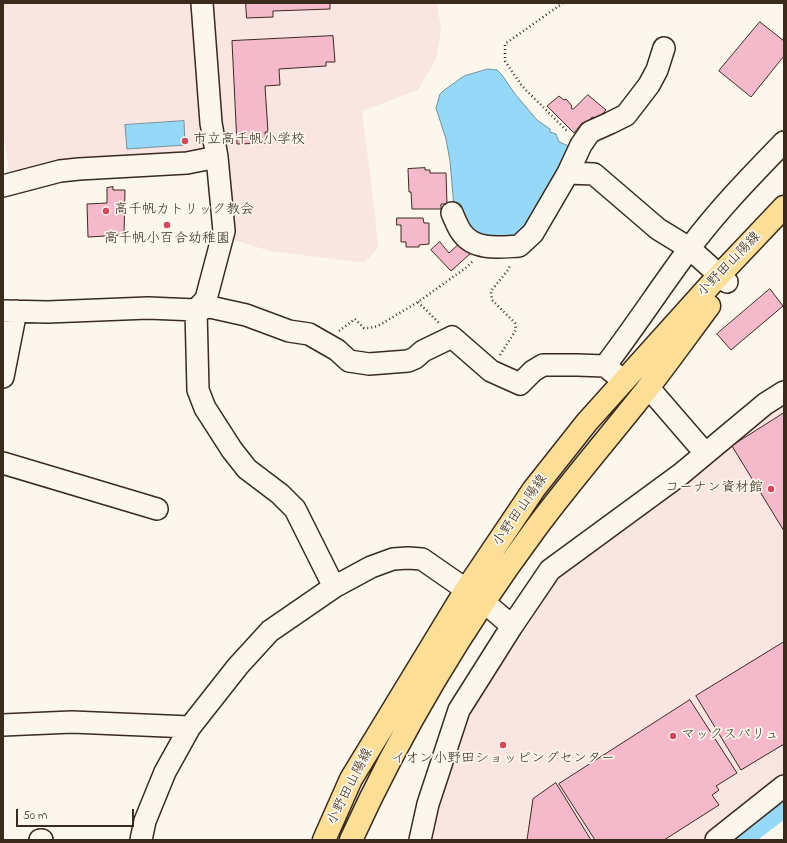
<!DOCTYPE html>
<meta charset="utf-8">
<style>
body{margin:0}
#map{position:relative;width:787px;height:843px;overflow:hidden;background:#fbf7ec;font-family:"Indie Flower",sans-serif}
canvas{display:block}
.frame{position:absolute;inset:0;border:4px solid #3b2a1e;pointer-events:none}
.scale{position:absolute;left:16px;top:809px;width:118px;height:18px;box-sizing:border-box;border:2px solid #3b2a1e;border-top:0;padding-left:5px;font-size:12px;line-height:14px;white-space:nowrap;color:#3b2a1e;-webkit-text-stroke:3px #fbf7ec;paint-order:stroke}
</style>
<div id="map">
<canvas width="787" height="843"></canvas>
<div class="frame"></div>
<div class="scale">50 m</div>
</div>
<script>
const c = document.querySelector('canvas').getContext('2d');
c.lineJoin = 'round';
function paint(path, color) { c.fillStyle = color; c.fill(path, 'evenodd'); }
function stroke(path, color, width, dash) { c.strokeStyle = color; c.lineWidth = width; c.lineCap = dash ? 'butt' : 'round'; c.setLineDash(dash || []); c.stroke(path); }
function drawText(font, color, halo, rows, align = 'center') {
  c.font = font + ' "Indie Flower","Klee One",sans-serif'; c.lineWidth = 3.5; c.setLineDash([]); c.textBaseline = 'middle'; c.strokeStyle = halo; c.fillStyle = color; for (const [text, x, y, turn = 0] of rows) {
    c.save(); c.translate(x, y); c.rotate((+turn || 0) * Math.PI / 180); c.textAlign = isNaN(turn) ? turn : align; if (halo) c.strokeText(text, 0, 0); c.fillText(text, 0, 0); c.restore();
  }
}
const built = new Path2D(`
 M 3,3 L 437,3 L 441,30 L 436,59 L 418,90 L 362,111 L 375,215 L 378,247 L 376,250 L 365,262 L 359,262 L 270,251 L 234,240 L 230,228 L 224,151 L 10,178 L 3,130 Z
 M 784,401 L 784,775 L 701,840 L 414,840 L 446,717 L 494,641 L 511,653 L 557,580 L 720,454 Z`);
const water = new Path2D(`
 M 488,69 L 497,70 L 502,75 L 515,94 L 537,120 L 550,129 L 550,132 L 556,134 L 559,142 L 569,146 L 546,192 L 521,237 L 479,237 L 470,231 L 454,207 L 450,161 L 446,139 L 436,108 L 440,94 L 443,91 L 464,76 Z
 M 184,121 L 185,145 L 127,149 L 125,125 Z`);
const river = new Path2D(`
 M 735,840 L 784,802`);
const building = new Path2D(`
 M 246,3 L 330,3 L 330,9 L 273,11 L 273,17 L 247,18 Z
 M 760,22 L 784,41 L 784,56 L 751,97 L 719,71 Z
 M 333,36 L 335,62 L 326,62 L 326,66 L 279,69 L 280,85 L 265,86 L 268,132 L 265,132 L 266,143 L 237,144 L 232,41 Z
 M 588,95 L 606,110 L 598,119 L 592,117 L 588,123 L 582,123 L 574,133 L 547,106 L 559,96 L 564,100 L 566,99 L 572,106 L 571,108 L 573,109 Z
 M 425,168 L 425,170 L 430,170 L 430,173 L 446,173 L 447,204 L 441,204 L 441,209 L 412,209 L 411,192 L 409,192 L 408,169 Z
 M 113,187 L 113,190 L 125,190 L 124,235 L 88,237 L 87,204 L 107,203 L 107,188 Z
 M 397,218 L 423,218 L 424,223 L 429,223 L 429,244 L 419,245 L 419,247 L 406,247 L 406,242 L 401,242 L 401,225 L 397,225 Z
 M 440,242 L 449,253 L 461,242 L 471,253 L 451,271 L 431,250 Z
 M 770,289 L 783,306 L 731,350 L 717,334 Z
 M 784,413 L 784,531 L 732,446 Z
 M 784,642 L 784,744 L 741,770 L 696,696 Z
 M 690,700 L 737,773 L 716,786 L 719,790 L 712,795 L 719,805 L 664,840 L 595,840 L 559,784 Z
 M 556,783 L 591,840 L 527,840 L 533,799 Z`);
const path = new Path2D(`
 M 563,3 L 505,44 L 505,61 L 522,86 L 568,132
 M 418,302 L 439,323
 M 339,331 L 355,319 L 364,328 L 369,328 L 378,326 L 418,302 L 467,267 L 473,261
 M 500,355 L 516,330 L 515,323 L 492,300 L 491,291 L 508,270 L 510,265`);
const minor = new Path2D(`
 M 202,3 L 211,123 L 217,157 L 224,231 L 206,299 L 196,310 L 198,390 L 205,408 L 232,450 L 247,469 L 280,494 L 295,509 L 334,587
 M 568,173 L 594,174 L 658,229 L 689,248 L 727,282
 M 3,186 L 60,171 L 79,169 L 187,163 L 217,157
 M 452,213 C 455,220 458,228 462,233 C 475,251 500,247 519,246 L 533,233 L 568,173 L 581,145 L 590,132 L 610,123 L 626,115 L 649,85 L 657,70 L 664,48
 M 3,311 L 48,312 L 148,308 L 196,310 L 210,307 L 246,315 L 289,331 L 309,334 L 337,350 L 349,361 L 369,364 L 408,361 L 415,358 L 423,351 L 452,337 L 491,371 L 520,384 L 533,371 L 543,365 L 577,365 L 605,366 L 624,381
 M 605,366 C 634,328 660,288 689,249 C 717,211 751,176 784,142
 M 3,377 L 16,311
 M 648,387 L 705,453
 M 3,463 L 157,509
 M 3,725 L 72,722 L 190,727
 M 40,840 L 42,840
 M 141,840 L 145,821 L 165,772 L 190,727 L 238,666 L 270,631 L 334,587 L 371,567 L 393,559 L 408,558 L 422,559 L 484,602 L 512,626
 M 420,840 L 428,804 L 459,710 L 512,626 L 550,570 L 681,474 L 765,404 L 784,392
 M 716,840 L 784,786`);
const major = new Path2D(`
 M 324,840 L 351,779 L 466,590 L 534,489 L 587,422 L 712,283 L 784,207
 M 351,840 C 401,730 464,625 536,528 C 571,481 610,436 647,389 C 668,362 688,334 709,306`);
const markers = [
 [185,141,4,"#d1495b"],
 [106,211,4,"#d1495b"],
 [167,225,4,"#d1495b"],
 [771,489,4,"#d1495b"],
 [673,736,4,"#d1495b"],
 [503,745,4,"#d1495b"]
];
const poiNames = [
 ["市立高千帆小学校",193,141],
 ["高千帆カトリック教会",114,211],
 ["高千帆小百合幼稚園",167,240,"center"],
 ["コーナン資材館",763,489,"right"],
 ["マックスバリュ",681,736],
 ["イオン小野田ショッピングセンター",503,760,"center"]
];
const streetNames = [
 ["小野田山陽線",730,265,-46],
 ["小野田山陽線",521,511,-55],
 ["小野田山陽線",351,787,-63]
];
paint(built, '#f9e5e2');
paint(water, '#96d8f7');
stroke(water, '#7292a0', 1);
stroke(river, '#96d8f7', 28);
paint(building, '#f4bacb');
stroke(building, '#3b2a1e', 1);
stroke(minor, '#3b2a1e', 24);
stroke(major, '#3b2a1e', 25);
stroke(path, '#3b2a1e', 2.5, [1, 3]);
stroke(minor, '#fbf7ec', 21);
stroke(major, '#fdde96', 22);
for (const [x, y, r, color] of markers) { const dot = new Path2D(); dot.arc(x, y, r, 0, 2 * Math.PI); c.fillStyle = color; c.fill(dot); stroke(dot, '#fbf7ec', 1.5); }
drawText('14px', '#3b2a1e', '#fbf7ec', poiNames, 'left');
drawText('14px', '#3b2a1e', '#fbf7ec', streetNames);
</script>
